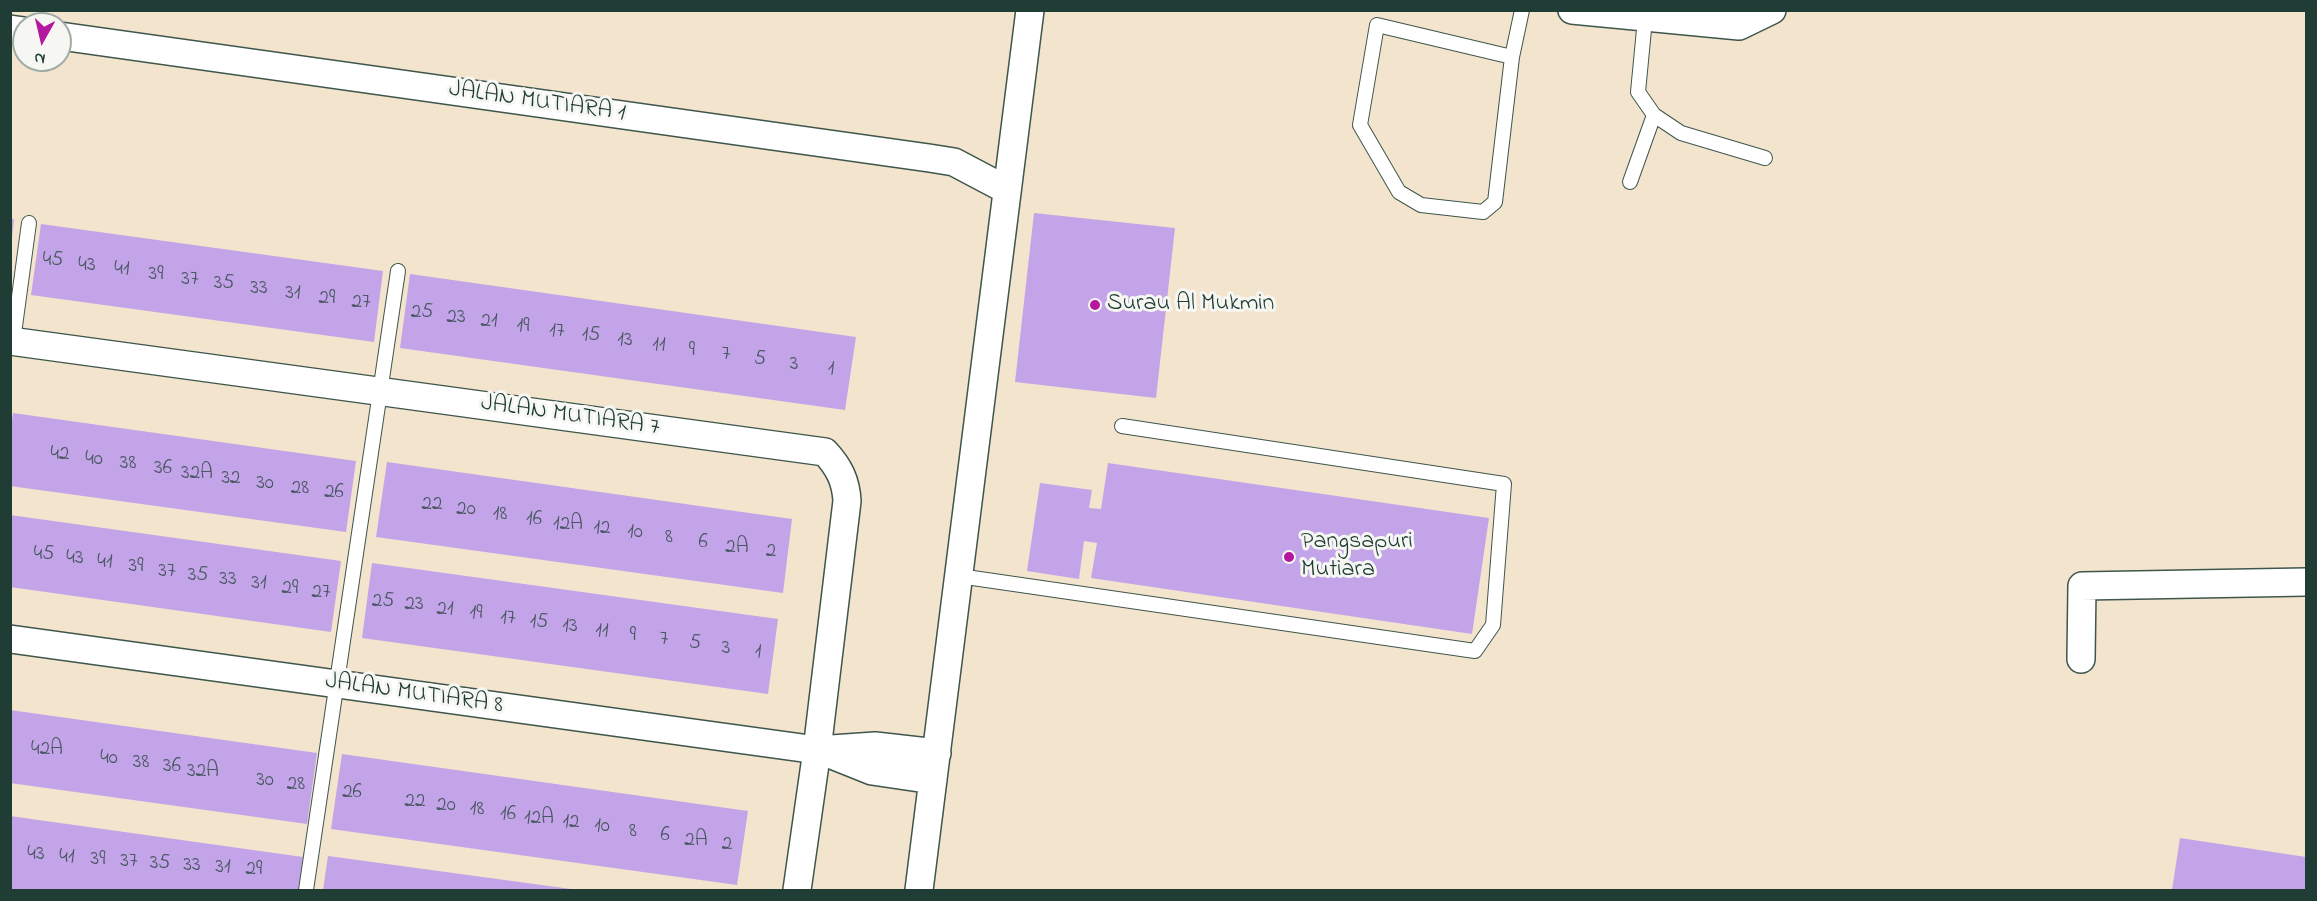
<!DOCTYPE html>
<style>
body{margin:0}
#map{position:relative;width:2317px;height:901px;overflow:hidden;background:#f3e4ce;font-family:"Indie Flower",sans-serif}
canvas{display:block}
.frame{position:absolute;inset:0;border:12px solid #1f3d34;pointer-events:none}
.north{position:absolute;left:12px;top:12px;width:60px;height:60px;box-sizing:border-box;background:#f6f6f2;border:2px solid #a0aca6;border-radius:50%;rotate:188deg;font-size:16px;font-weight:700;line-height:24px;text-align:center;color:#1f3d34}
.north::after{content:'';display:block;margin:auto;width:21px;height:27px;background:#b5179e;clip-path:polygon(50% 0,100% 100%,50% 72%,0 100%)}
</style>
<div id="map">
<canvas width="2317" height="901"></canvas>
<div class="frame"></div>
<div class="north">N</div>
</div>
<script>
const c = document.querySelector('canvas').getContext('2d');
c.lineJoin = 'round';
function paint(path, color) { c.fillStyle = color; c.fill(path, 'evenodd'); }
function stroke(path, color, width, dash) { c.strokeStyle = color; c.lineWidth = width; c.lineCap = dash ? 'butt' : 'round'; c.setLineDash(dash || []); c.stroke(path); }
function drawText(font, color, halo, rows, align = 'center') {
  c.font = font + ' "Indie Flower",sans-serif'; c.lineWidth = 6; c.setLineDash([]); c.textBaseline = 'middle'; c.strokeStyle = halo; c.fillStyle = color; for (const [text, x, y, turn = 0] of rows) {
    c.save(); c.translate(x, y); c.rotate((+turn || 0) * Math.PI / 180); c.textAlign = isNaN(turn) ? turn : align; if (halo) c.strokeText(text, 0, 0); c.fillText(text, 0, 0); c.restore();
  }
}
const building = new Path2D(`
 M 1034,213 L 1175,228 L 1156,398 L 1015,382 Z
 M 10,219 L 14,219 L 12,238 L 10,238 Z
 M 41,224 L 383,271 L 374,342 L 31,295 Z
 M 410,274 L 856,337 L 845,410 L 400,348 Z
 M 13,413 L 356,461 L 346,532 L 10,486 L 10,435 Z
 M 387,462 L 792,519 L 783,593 L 376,537 Z
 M 1108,463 L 1489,518 L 1472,634 L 1091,578 L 1097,543 L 1084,541 L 1079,579 L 1027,571 L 1040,483 L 1092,490 L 1089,508 L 1101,509 Z
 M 10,515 L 341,561 L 331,632 L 10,587 Z
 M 372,563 L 778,619 L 768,694 L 362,638 Z
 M 10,710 L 317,753 L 307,824 L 10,783 Z
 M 342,754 L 748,811 L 737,885 L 331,829 Z
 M 10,816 L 303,857 L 298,890 L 24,890 L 10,889 Z
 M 2180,838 L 2306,857 L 2306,890 L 2172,890 Z
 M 328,856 L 571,889 L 571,890 L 323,890 Z`);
const service = new Path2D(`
 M 1645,19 L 1638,92 L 1654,115 L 1681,133 L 1765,158
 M 1512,57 L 1377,25 L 1360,125 L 1399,192 L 1421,205 L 1483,212 L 1495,202 L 1512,57 L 1522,10
 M 1630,182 L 1654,115
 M 13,341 L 29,223
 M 959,576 L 1475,651 L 1493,625 L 1504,484 L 1122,426
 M 306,890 L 398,271`);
const minor = new Path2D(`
 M 1572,10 L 1739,26 L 1772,10
 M 10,29 L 24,31
 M 60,36 L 929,158 L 954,162 L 1007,190
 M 10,341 L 825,452 C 839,467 846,481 847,501 L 817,750 L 797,890
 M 10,639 L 817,750 L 875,746 L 937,753
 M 2081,659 L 2082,586 L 2306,582
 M 827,753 L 872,771 L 933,780
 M 919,890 L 1030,10`);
const markers = [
 [1095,305,6,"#b5179e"],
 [1289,557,6,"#b5179e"]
];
const numberNames = [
 ["45",53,262],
 ["43",87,267],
 ["41",122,271],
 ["39",156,276],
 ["37",190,281],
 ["35",224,285],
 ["33",259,290],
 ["31",293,295],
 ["29",327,300],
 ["27",361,304],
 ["25",422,314],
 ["23",456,319],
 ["21",489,323],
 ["19",523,328],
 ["17",557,333],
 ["15",591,337],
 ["13",625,342],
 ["11",659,347],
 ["9",692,352],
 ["7",726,356],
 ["5",760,361],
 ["3",794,366],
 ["1",831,371],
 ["42",60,456],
 ["40",94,461],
 ["38",128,465],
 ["36",163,470],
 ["32A",197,475],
 ["32",231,480],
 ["30",265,485],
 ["28",300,490],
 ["26",334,494],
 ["22",432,506],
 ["20",466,511],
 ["18",500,516],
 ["16",534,521],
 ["12A",568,526],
 ["12",602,530],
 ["10",635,534],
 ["8",669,539],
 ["6",703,544],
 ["2A",737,549],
 ["2",771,553],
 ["45",44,556],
 ["43",75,560],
 ["41",105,564],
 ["39",136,568],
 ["37",167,573],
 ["35",198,577],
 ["33",228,581],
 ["31",259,585],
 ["29",290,590],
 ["27",321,594],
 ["25",383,603],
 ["23",414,606],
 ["21",445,611],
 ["19",476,615],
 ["17",508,620],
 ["15",539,624],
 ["13",570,628],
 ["11",602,633],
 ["9",633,637],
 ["7",664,641],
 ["5",695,645],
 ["3",726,650],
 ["1",758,654],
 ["42A",47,751],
 ["40",109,760],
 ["38",141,764],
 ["36",172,768],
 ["32A",203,773],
 ["30",265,782],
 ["28",296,786],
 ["26",352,794],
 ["22",415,803],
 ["20",446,807],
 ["18",477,811],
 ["16",508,816],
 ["12A",539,820],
 ["12",571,824],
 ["10",602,828],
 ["8",633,833],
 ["6",665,837],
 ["2A",696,842],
 ["2",727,846],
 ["43",36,856],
 ["41",67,859],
 ["39",98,861],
 ["37",129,863],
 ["35",160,865],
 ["33",192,867],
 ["31",223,869],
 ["29",254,871]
];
const streetNames = [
 ["JALAN MUTIARA 1",537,103,8],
 ["JALAN MUTIARA 7",570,417,8],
 ["JALAN MUTIARA 8",414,695,8]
];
const poiNames = [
 ["Surau Al Mukmin",1107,305],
 ["Pangsapuri",1301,543],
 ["Mutiara",1301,571]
];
paint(building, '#c3a4e8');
stroke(service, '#3f564b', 16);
stroke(minor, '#3f564b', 30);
stroke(service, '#fff', 14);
stroke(minor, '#fff', 27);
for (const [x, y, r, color] of markers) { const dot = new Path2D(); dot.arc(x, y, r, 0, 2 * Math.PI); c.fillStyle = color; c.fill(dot); stroke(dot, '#f6f6f2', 2); }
drawText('21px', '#485761', null, numberNames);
drawText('24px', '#1f3d34', '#f6f6f2', streetNames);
drawText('24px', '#1f3d34', '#f6f6f2', poiNames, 'left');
</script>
